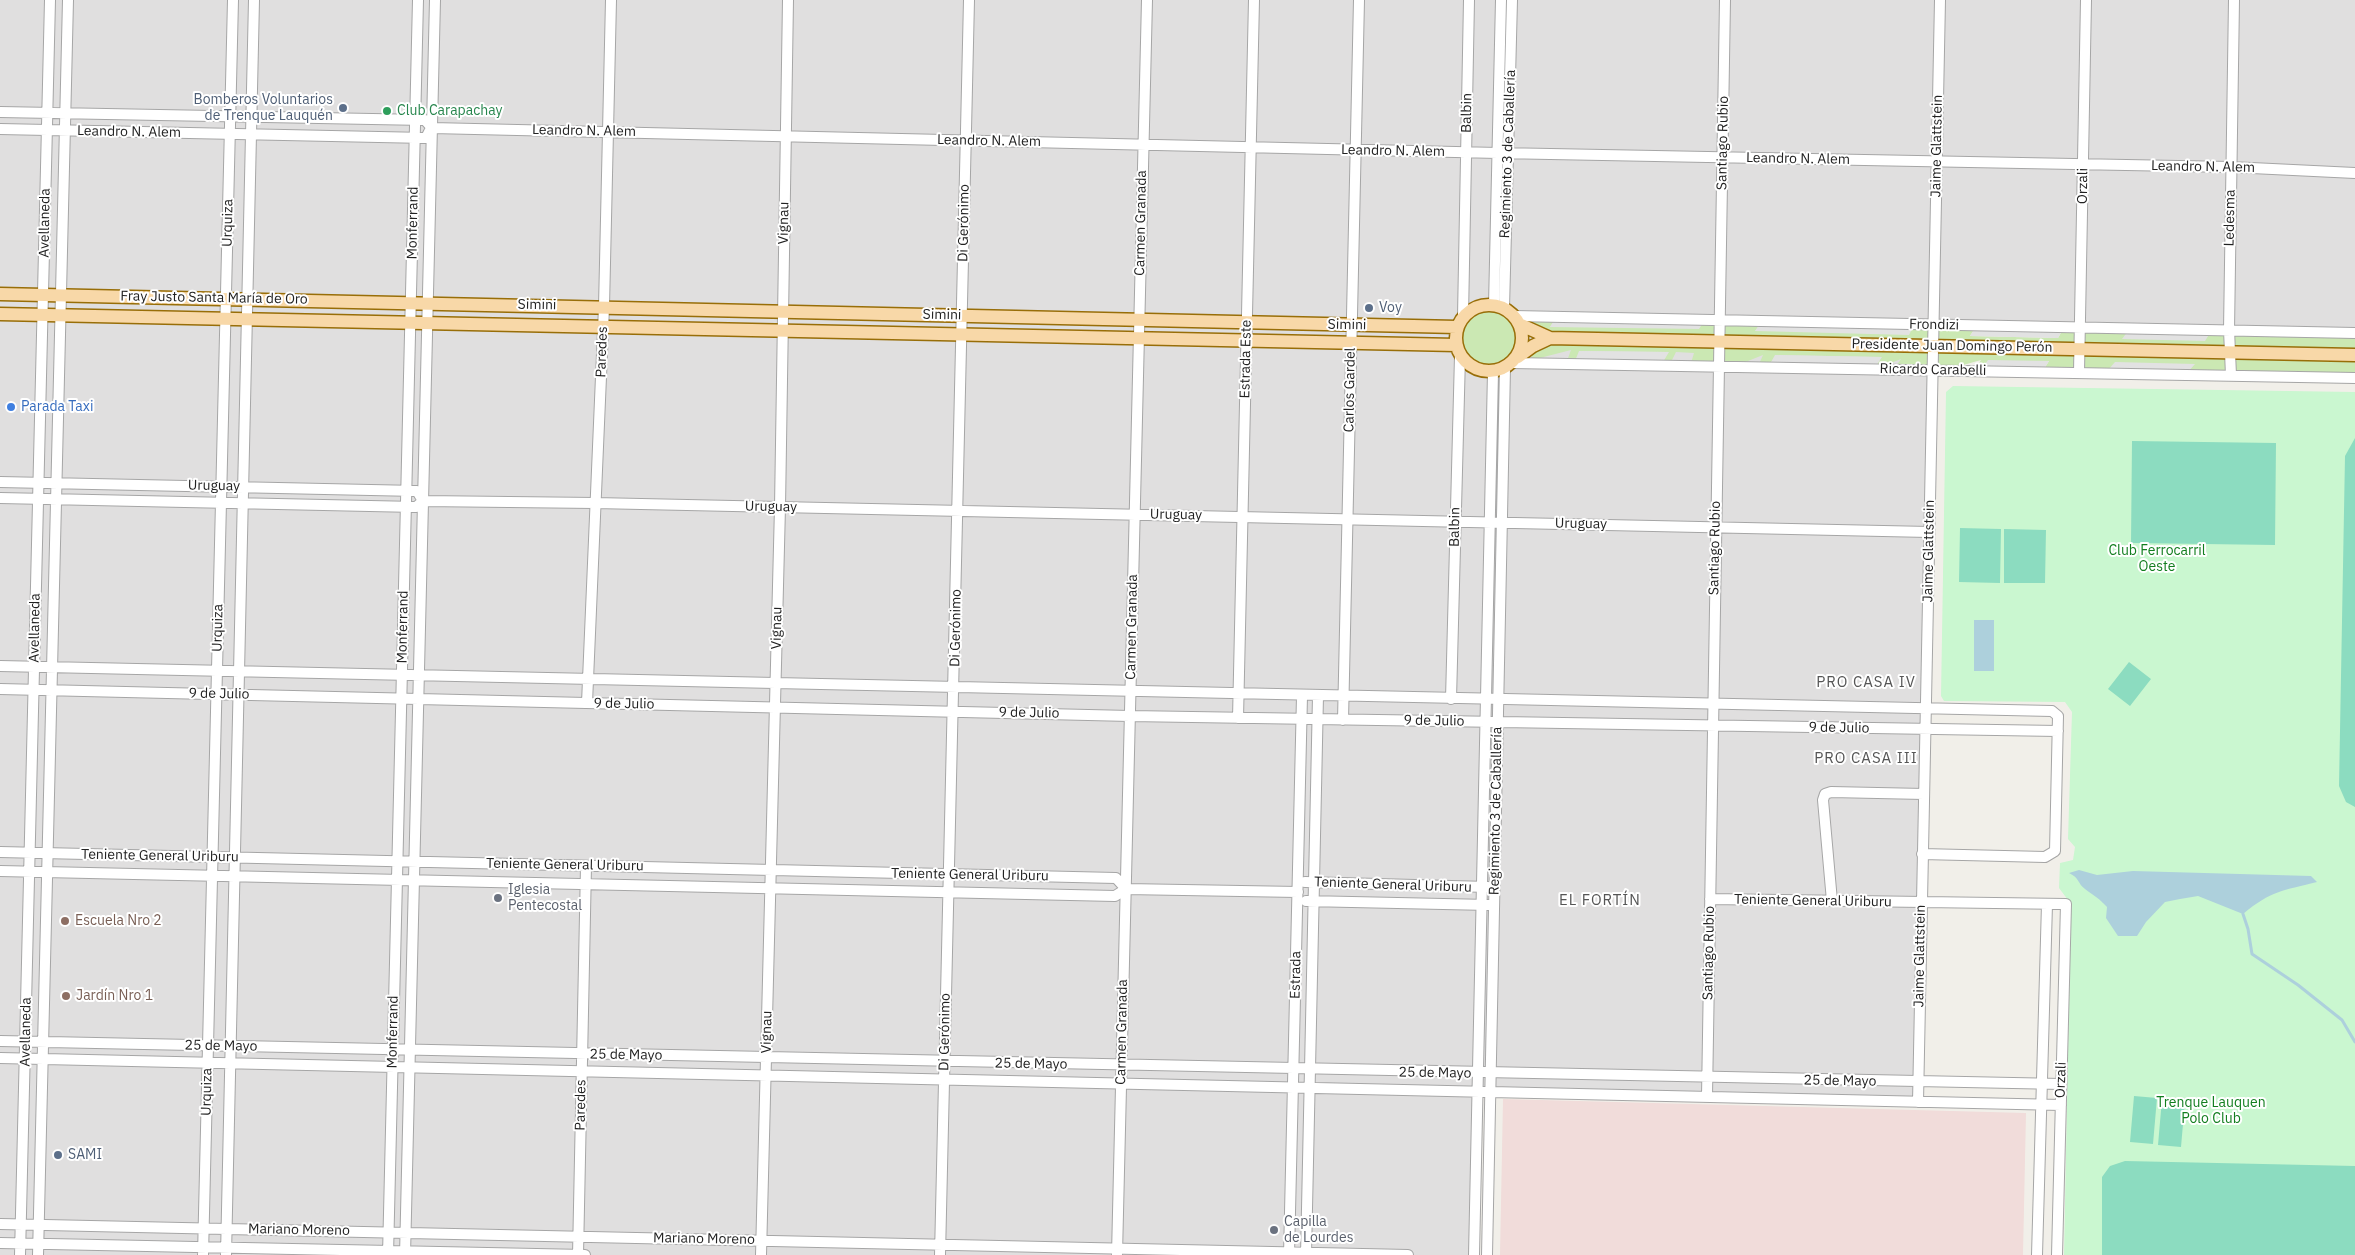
<!DOCTYPE html>
<meta charset="utf-8">
<style>
body{margin:0}
canvas{display:block;background:#f1efe9}
</style>
<canvas width="2355" height="1255"></canvas>
<script>
const c = document.querySelector('canvas').getContext('2d');
c.lineJoin = 'round';
function paint(path, color) { c.fillStyle = color; c.fill(path, 'evenodd'); }
function stroke(path, color, width, dash) { c.strokeStyle = color; c.lineWidth = width; c.lineCap = dash ? 'butt' : 'round'; c.setLineDash(dash || []); c.stroke(path); }
function drawText(font, color, halo, rows, align = 'center') {
  c.font = font + ' "IBM Plex Sans",sans-serif'; c.lineWidth = 4; c.setLineDash([]); c.textBaseline = 'middle'; c.strokeStyle = halo; c.fillStyle = color; for (const [text, x, y, turn = 0] of rows) {
    c.save(); c.translate(x, y); c.rotate((+turn || 0) * Math.PI / 180); c.textAlign = isNaN(turn) ? turn : align; if (halo) c.strokeText(text, 0, 0); c.fillText(text, 0, 0); c.restore();
  }
}
const residential = new Path2D(`
 M 0,0 L 2355,0 L 2355,333 L 1933,325 L 1918,1102 L 1479,1091 L 1474,1255 L 0,1255 Z`);
const commercial = new Path2D(`
 M 1503,1099 L 2026,1113 L 2023,1255 L 1500,1255 Z`);
const grass = new Path2D(`
 M1460 338a29 29 0 1 1 58 0a29 29 0 1 1-58 0Z
 M 1555,319 L 1550,327 L 1703,323 L 1760,324 L 1755,331 L 1913,327 L 1975,328 L 1970,336 L 2058,338 L 2063,329 L 2355,335 L 2355,351 L 1551,334 L 1532,324 L 1533,321 Z
 M 1550,343 L 2355,359 L 2355,375 L 2044,369 L 2049,361 L 1976,368 L 1981,360 L 1956,367 L 1896,366 L 1901,359 L 1883,366 L 1876,366 L 1881,357 L 1776,355 L 1770,364 L 1759,364 L 1763,355 L 1743,363 L 1691,363 L 1694,353 L 1676,352 L 1671,362 L 1663,362 L 1668,352 L 1580,351 L 1575,361 L 1567,361 L 1571,350 L 1532,360 L 1531,353 Z`);
const park = new Path2D(`
 M 1953,386 L 2355,392 L 2355,1255 L 2064,1255 L 2071,904 L 2059,888 L 2060,863 L 2073,860 L 2075,847 L 2068,839 L 2072,712 L 2065,702 L 1944,701 L 1941,696 L 1946,392 Z`);
const pitch = new Path2D(`
 M 2355,438 L 2355,807 L 2346,802 L 2339,786 L 2345,456 Z
 M 2132,441 L 2276,443 L 2275,545 L 2131,543 Z
 M 1960,528 L 2001,529 L 2000,583 L 1959,582 Z
 M 2004,529 L 2046,530 L 2045,583 L 2004,583 Z
 M 2129,662 L 2151,679 L 2130,706 L 2108,689 Z
 M 2134,1096 L 2157,1098 L 2153,1144 L 2130,1142 Z
 M 2162,1099 L 2185,1101 L 2181,1147 L 2158,1145 Z
 M 2125,1161 L 2355,1166 L 2355,1255 L 2102,1255 L 2102,1177 L 2110,1166 Z`);
const parking = new Path2D(`
 M 1555,319 L 1703,323 L 1699,329 L 1550,327 Z
 M 1760,324 L 1913,327 L 1909,335 L 1755,331 Z
 M 1975,328 L 2063,329 L 2058,338 L 1970,336 Z
 M 2128,331 L 2210,333 L 2205,341 L 2122,339 Z
 M 1579,351 L 1669,352 L 1663,362 L 1575,361 Z
 M 1775,355 L 1882,357 L 1876,366 L 1770,364 Z
 M 1988,360 L 2049,361 L 2044,369 L 1983,367 Z
 M 2115,362 L 2195,364 L 2188,372 L 2108,370 Z`);
const water = new Path2D(`
 M 1974,620 L 1994,620 L 1994,671 L 1974,671 Z
 M 2079,870 L 2097,875 L 2133,871 L 2311,876 L 2317,882 C 2282,891 2272,890 2243,914 L 2198,896 L 2180,899 L 2165,902 L 2146,922 L 2137,936 L 2118,936 L 2106,918 L 2107,907 C 2100,899 2093,895 2085,889 C 2077,883 2080,878 2069,873 Z`);
const stream = new Path2D(`
 M 2243,914 L 2248,929 L 2252,954 L 2298,985 L 2342,1020 L 2355,1042`);
const minor = new Path2D(`
 M 0,112 L 425,120 L 432,128 L 1498,153 L 2231,167 L 2355,173
 M 0,129 L 426,138 L 431,128
 M 1494,305 L 1501,0
 M 1504,308 L 1512,0
 M 1463,316 L 1469,0
 M 1514,316 L 2355,333
 M 1512,363 L 2355,378
 M 2079,372 L 2086,0
 M 2231,375 L 2229,330 L 2234,0
 M 0,482 L 417,491 L 423,501
 M 0,498 L 416,507 L 423,501 L 595,503 L 1929,532
 M 0,666 L 2052,711 L 2058,716 L 2055,851 L 2045,857 L 1922,854
 M 0,689 L 1130,716 L 2058,731
 M 1451,699 L 1460,356
 M 587,703 L 604,307 L 611,0
 M 1238,718 L 1254,0
 M 1343,720 L 1359,0
 M 0,852 L 1116,878 L 1126,889
 M 0,871 L 1115,896 L 1126,889 L 1298,892
 M 1305,882 L 1488,887
 M 1710,899 L 2066,904 L 2057,1255
 M 1306,901 L 1489,905
 M 1832,901 L 1823,800 L 1825,794 L 1831,792 L 1924,794
 M 0,1041 L 2061,1084
 M 0,1058 L 2061,1105
 M 1707,1096 L 1725,0
 M 1918,1102 L 1940,0
 M 0,1224 L 1408,1255
 M 0,1243 L 585,1255
 M 1117,1254 L 1147,0
 M 20,1255 L 50,0
 M 38,1255 L 68,0
 M 203,1255 L 233,0
 M 226,1255 L 254,0
 M 388,1255 L 418,0
 M 405,1255 L 435,0
 M 578,1255 L 586,866
 M 761,1255 L 780,507 L 788,0
 M 940,1255 L 969,0
 M 1289,1255 L 1302,696
 M 1306,1255 L 1318,696
 M 1474,1255 L 1493,372
 M 1487,1255 L 1505,368
 M 2037,1255 L 2047,904`);
const major = new Path2D(`
 M 0,294 L 1457,327
 M1456 338a33 33 0 1 1 66 0a33 33 0 1 1-66 0Z
 M 0,314 L 1456,345
 M 1519,324 L 1550,338 L 2355,355
 M 1518,357 L 1533,346 L 1550,338`);
const markers = [
 [343,108,5,"#5c6f8a"],
 [387,111,5,"#2e9e5b"],
 [1369,308,5,"#5c6f8a"],
 [11,407,5,"#3f7fe0"],
 [498,898,5,"#6b7280"],
 [65,921,5,"#8d6e63"],
 [66,996,5,"#8d6e63"],
 [58,1155,5,"#5c6f8a"],
 [1274,1230,5,"#6b7280"]
];
const serviceNames = [
 ["Bomberos Voluntarios",333,100,"right"],
 ["de Trenque Lauquén",333,116,"right"],
 ["Voy",1379,308],
 ["SAMI",68,1155]
];
const leisureNames = [
 ["Club Carapachay",397,111]
];
const streetNames = [
 ["Balbin",1467,113,-89],
 ["Leandro N. Alem",584,131,1],
 ["Leandro N. Alem",129,132,1],
 ["Leandro N. Alem",989,141,1],
 ["Santiago Rubio",1723,143,-89],
 ["Jaime Glattstein",1937,146,-89],
 ["Leandro N. Alem",1393,151,1],
 ["Regimiento 3 de Caballería",1508,154,-88],
 ["Leandro N. Alem",1798,159,1],
 ["Leandro N. Alem",2203,167,1],
 ["Orzali",2083,186,-89],
 ["Ledesma",2230,218,-89],
 ["Avellaneda",45,223,-89],
 ["Urquiza",228,223,-89],
 ["Monferrand",413,223,-89],
 ["Vignau",784,223,-89],
 ["Di Gerónimo",964,223,-89],
 ["Carmen Granada",1141,223,-89],
 ["Fray Justo Santa María de Oro",214,298,1],
 ["Simini",537,305,1],
 ["Simini",942,315,1],
 ["Simini",1347,325,1],
 ["Frondizi",1934,325,1],
 ["Presidente Juan Domingo Perón",1952,346,1],
 ["Paredes",602,352,-88],
 ["Estrada Este",1246,359,-89],
 ["Ricardo Carabelli",1933,370,1],
 ["Carlos Gardel",1350,390,-89],
 ["Uruguay",214,486,1],
 ["Uruguay",771,507,1],
 ["Uruguay",1176,515,1],
 ["Uruguay",1581,524,1],
 ["Balbin",1455,527,-89],
 ["Santiago Rubio",1715,548,-89],
 ["Jaime Glattstein",1929,551,-89],
 ["Monferrand",403,627,-89],
 ["Carmen Granada",1132,627,-89],
 ["Avellaneda",35,628,-89],
 ["Urquiza",218,628,-89],
 ["Vignau",777,628,-89],
 ["Di Gerónimo",956,628,-89],
 ["9 de Julio",219,694,1],
 ["9 de Julio",624,704,1],
 ["9 de Julio",1029,713,1],
 ["9 de Julio",1434,721,1],
 ["9 de Julio",1839,728,1],
 ["Regimiento 3 de Caballería",1496,811,-89],
 ["Teniente General Uriburu",160,856,1],
 ["Teniente General Uriburu",565,865,1],
 ["Teniente General Uriburu",970,875,1],
 ["Teniente General Uriburu",1393,885,2],
 ["Teniente General Uriburu",1813,901,1],
 ["Santiago Rubio",1709,953,-89],
 ["Jaime Glattstein",1920,956,-89],
 ["Estrada",1296,975,-89],
 ["Avellaneda",26,1032,-89],
 ["Monferrand",393,1032,-89],
 ["Vignau",767,1032,-89],
 ["Di Gerónimo",945,1032,-89],
 ["Carmen Granada",1122,1032,-89],
 ["25 de Mayo",221,1046,1],
 ["25 de Mayo",626,1055,1],
 ["25 de Mayo",1031,1064,1],
 ["25 de Mayo",1435,1073,1],
 ["Orzali",2061,1080,-88],
 ["25 de Mayo",1840,1081,1],
 ["Urquiza",207,1092,-89],
 ["Paredes",581,1105,-89],
 ["Mariano Moreno",299,1230,1],
 ["Mariano Moreno",704,1239,1]
];
const shopNames = [
 ["Parada Taxi",21,407]
];
const parkNames = [
 ["Club Ferrocarril",2157,551],
 ["Oeste",2157,567],
 ["Trenque Lauquen",2211,1103],
 ["Polo Club",2211,1119]
];
const worshipNames = [
 ["Iglesia",508,890],
 ["Pentecostal",508,906],
 ["Capilla",1284,1222],
 ["de Lourdes",1284,1238]
];
const educationNames = [
 ["Escuela Nro 2",75,921],
 ["Jardín Nro 1",76,996]
];
const neighbourhoodNames = [
 ["PRO CASA IV",1866,683],
 ["PRO CASA III",1866,759],
 ["EL FORTÍN",1600,901]
];
paint(residential, '#e0dfdf');
paint(commercial, '#f1dcda');
paint(grass, '#cbe8b3');
paint(park, '#caf7d0');
paint(pitch, '#8cdcc0');
paint(parking, '#e2e2e2');
paint(water, '#add0dc');
stroke(stream, '#add0dc', 3);
stroke(minor, '#a6a6a6', 12);
stroke(major, '#986e08', 15);
stroke(minor, '#fff', 10);
stroke(major, '#f8d8a8', 12);
for (const [x, y, r, color] of markers) { const dot = new Path2D(); dot.arc(x, y, r, 0, 2 * Math.PI); c.fillStyle = color; c.fill(dot); stroke(dot, '#fff', 2); }
drawText('14px', '#4e5e75', '#fff', serviceNames, 'left');
drawText('14px', '#27864d', '#fff', leisureNames, 'left');
drawText('14px', '#222', '#fff', streetNames);
drawText('14px', '#366cbe', '#fff', shopNames, 'left');
drawText('14px', '#127e1f', '#fff', parkNames);
drawText('14px', '#5b616d', '#fff', worshipNames, 'left');
drawText('14px', '#785e54', '#fff', educationNames, 'left');
c.letterSpacing = '1px';
drawText('15px', '#555', '#fff', neighbourhoodNames);
c.letterSpacing = '0px';
</script>
